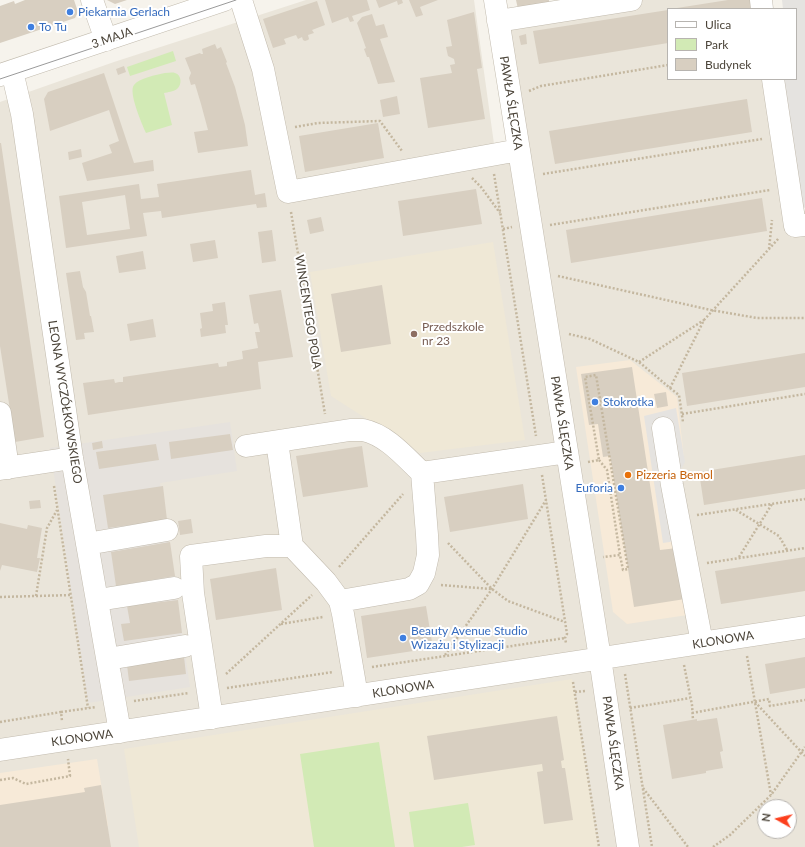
<!DOCTYPE html>
<meta charset="utf-8">
<style>
body{margin:0}
#map{position:relative;width:805px;height:847px;overflow:hidden;background:#f6f3ec;font-family:Lato,sans-serif}
canvas{display:block}
.legend{position:absolute;left:667px;top:8px;width:130px;height:72px;box-sizing:border-box;background:#fff;border:1px solid #b7b4b0;margin:0;padding:5px 7px;list-style:none;font-size:12px;color:#4b4439}
.legend li{display:flex;align-items:center;gap:8px;height:20px}
.legend b{width:20px;border:1px solid #b7b4b0}
.north{position:absolute;left:757px;top:799px;width:40px;height:40px;box-sizing:border-box;background:#fff;border:1px solid #b7b4b0;border-radius:50%;rotate:278deg;font-size:11px;font-weight:700;line-height:16px;text-align:center;color:#4b4439}
.north::after{content:'';display:block;margin:auto;width:14px;height:18px;background:#fc3f1d;clip-path:polygon(50% 0,100% 100%,50% 72%,0 100%)}
</style>
<div id="map">
<canvas width="805" height="847"></canvas>
<ul class="legend">
<li><b style="height:5px;background:#fff"></b>Ulica</li>
<li><b style="height:11px;background:#d2eab5"></b>Park</li>
<li><b style="height:11px;background:#d8cfc1"></b>Budynek</li>
</ul>
<div class="north">N</div>
</div>
<script>
const c = document.querySelector('canvas').getContext('2d');
c.lineJoin = 'round';
function paint(path, color) { c.fillStyle = color; c.fill(path, 'evenodd'); }
function stroke(path, color, width, dash) { c.strokeStyle = color; c.lineWidth = width; c.lineCap = dash ? 'butt' : 'round'; c.setLineDash(dash || []); c.stroke(path); }
function drawText(font, color, halo, rows, align = 'center') {
  c.font = font + ' Lato,sans-serif'; c.lineWidth = 4; c.setLineDash([]); c.textBaseline = 'middle'; c.strokeStyle = halo; c.fillStyle = color; for (const [text, x, y, turn = 0] of rows) {
    c.save(); c.translate(x, y); c.rotate((+turn || 0) * Math.PI / 180); c.textAlign = isNaN(turn) ? turn : align; if (halo) c.strokeText(text, 0, 0); c.fillText(text, 0, 0); c.restore();
  }
}
const residential = new Path2D(`
 M 306,0 L 474,0 L 494,144 L 524,139 L 507,13 L 591,0 L 767,0 L 769,9 L 668,9 L 668,79 L 780,79 L 800,208 L 805,211 L 805,847 L 0,847 L 0,102 L 114,62 ZM 765,807 L 789,807 L 789,831 L 765,831 Z`);
const commercial = new Path2D(`
 M 630,360 L 677,397 L 684,457 L 679,468 L 701,613 L 627,624 L 613,612 L 576,367 Z
 M 97,759 L 108,826 L 0,842 L 0,773 Z`);
const industrial = new Path2D(`
 M 230,422 L 237,471 L 160,483 L 190,687 L 88,703 L 50,448 Z`);
const education = new Path2D(`
 M 493,242 L 525,440 L 420,453 L 331,396 L 310,272 Z
 M 572,679 L 598,847 L 139,847 L 124,749 Z`);
const green = new Path2D(`
 M 173,51 L 176,61 L 130,76 L 127,67 Z
 M 165,73 C 168,73 172,72 175,73 C 182,75 182,85 177,89 C 173,92 168,92 164,93 L 172,125 L 146,133 C 142,124 128,92 134,85 C 139,78 156,75 165,73 Z
 M 379,742 L 395,847 L 314,847 L 300,754 Z
 M 468,803 L 475,845 L 462,847 L 414,847 L 409,812 Z`);
const parking = new Path2D(`
 M 782,0 L 805,0 L 805,208 L 801,206 L 781,79 L 796,79 L 796,9 L 783,9 Z
 M 676,408 L 685,462 L 672,485 L 683,540 L 663,543 L 644,416 Z`);
const building = new Path2D(`
 M 25,0 L 74,0 L 78,12 L 75,18 L 0,43 L 0,6 L 14,1 L 15,4 Z
 M 107,0 L 127,0 L 115,4 Z
 M 325,0 L 367,0 L 370,10 L 352,16 L 354,21 L 350,22 L 348,17 L 332,23 Z
 M 376,0 L 402,0 L 403,3 L 398,5 L 397,1 L 379,8 Z
 M 409,0 L 438,0 L 420,7 L 423,15 L 416,17 Z
 M 516,0 L 549,0 L 549,2 L 518,9 Z
 M 728,0 L 753,0 L 755,9 L 677,9 L 677,8 Z
 M 317,1 L 325,25 L 312,30 L 314,33 L 308,35 L 309,39 L 308,40 L 305,41 L 303,40 L 302,37 L 298,39 L 296,35 L 284,39 L 286,44 L 273,48 L 263,19 Z
 M 668,10 L 668,43 L 539,64 L 533,31 Z
 M 474,12 L 482,68 L 477,69 L 485,119 L 428,128 L 420,78 L 452,73 L 450,65 L 455,64 L 454,59 L 448,56 L 446,47 L 452,46 L 447,20 Z
 M 372,14 L 376,26 L 384,24 L 388,37 L 380,39 L 395,82 L 378,84 L 369,57 L 367,57 L 364,49 L 366,48 L 357,23 L 362,17 Z
 M 526,34 L 527,44 L 521,45 L 519,36 Z
 M 215,44 L 217,49 L 221,47 L 227,62 L 226,63 L 235,87 L 245,125 L 248,146 L 198,153 L 194,132 L 208,130 L 201,104 L 195,84 L 191,85 L 189,78 L 191,73 L 185,58 L 200,53 L 201,54 L 203,54 L 202,49 Z
 M 124,66 L 126,72 L 118,75 L 116,69 Z
 M 104,73 L 134,163 L 153,160 L 154,171 L 87,181 L 82,163 L 112,153 L 109,145 L 119,141 L 109,110 L 50,131 L 44,99 L 48,92 Z
 M 397,96 L 400,114 L 383,117 L 380,100 Z
 M 747,99 L 752,132 L 555,164 L 549,131 Z
 M 378,123 L 384,158 L 305,172 L 299,136 Z
 M 0,143 L 1,143 L 44,437 L 15,442 L 0,346 Z
 M 81,149 L 82,157 L 69,160 L 68,152 Z
 M 251,170 L 255,195 L 265,193 L 267,207 L 257,208 L 256,204 L 162,218 L 161,211 L 143,213 L 147,236 L 66,248 L 59,196 L 139,184 L 141,199 L 159,197 L 157,184 ZM 125,195 L 130,229 L 87,235 L 82,202 Z
 M 476,189 L 482,224 L 403,236 L 398,201 Z
 M 762,198 L 767,231 L 571,263 L 566,230 Z
 M 321,217 L 324,231 L 310,234 L 307,220 Z
 M 272,230 L 276,261 L 262,263 L 258,232 Z
 M 215,240 L 218,258 L 193,262 L 190,244 Z
 M 143,251 L 146,269 L 119,273 L 116,256 Z
 M 80,271 L 83,287 L 86,292 L 90,316 L 91,316 L 94,332 L 84,333 L 85,339 L 76,340 L 66,273 Z
 M 382,285 L 391,344 L 341,352 L 331,294 Z
 M 281,290 L 293,357 L 258,362 L 261,389 L 88,415 L 83,383 L 114,379 L 115,383 L 119,382 L 123,382 L 123,377 L 218,363 L 219,367 L 227,366 L 227,362 L 243,359 L 242,351 L 258,348 L 255,332 L 260,332 L 258,323 L 254,324 L 249,295 Z
 M 225,302 L 228,325 L 225,325 L 226,333 L 201,337 L 200,329 L 202,328 L 200,313 L 213,311 L 212,304 Z
 M 153,319 L 156,337 L 130,341 L 127,324 Z
 M 805,353 L 805,387 L 687,406 L 682,373 Z
 M 632,367 L 660,550 L 677,548 L 685,599 L 634,607 L 610,456 L 603,457 L 598,424 L 589,425 L 581,374 Z
 M 666,392 L 668,406 L 657,408 L 654,394 Z
 M 230,434 L 233,450 L 171,459 L 169,442 Z
 M 102,441 L 103,448 L 93,450 L 92,443 Z
 M 156,444 L 159,460 L 99,469 L 96,452 Z
 M 362,446 L 368,487 L 303,497 L 296,456 Z
 M 805,455 L 805,489 L 704,505 L 699,472 Z
 M 523,484 L 528,519 L 450,532 L 444,497 Z
 M 163,486 L 167,520 L 108,528 L 103,495 Z
 M 40,500 L 41,508 L 30,509 L 29,501 Z
 M 191,519 L 193,533 L 180,535 L 178,521 Z
 M 0,523 L 27,529 L 28,525 L 42,528 L 37,558 L 40,558 L 37,572 L 2,565 L 0,571 Z
 M 170,542 L 175,576 L 116,586 L 111,552 Z
 M 805,557 L 805,591 L 721,604 L 715,571 Z
 M 276,568 L 282,610 L 216,620 L 210,579 Z
 M 178,600 L 182,633 L 124,641 L 121,624 L 130,623 L 127,606 Z
 M 426,606 L 433,648 L 367,658 L 361,616 Z
 M 184,657 L 186,674 L 129,681 L 127,665 Z
 M 805,657 L 805,688 L 770,694 L 765,664 Z
 M 557,716 L 564,760 L 561,761 L 562,768 L 565,768 L 573,820 L 544,824 L 537,772 L 543,771 L 542,764 L 434,780 L 427,736 Z
 M 717,718 L 723,751 L 720,752 L 723,768 L 706,771 L 706,773 L 672,779 L 663,725 L 697,719 L 697,721 Z
 M 101,785 L 111,847 L 0,847 L 0,805 L 85,792 L 84,788 Z`);
const path = new Path2D(`
 M 529,91 L 541,86 L 668,65
 M 295,127 L 318,123 L 380,121 L 402,151
 M 494,174 L 536,436
 M 543,174 L 762,139
 M 472,178 L 481,187 L 500,213
 M 291,212 L 325,414
 M 550,225 L 770,190
 M 503,229 L 512,227
 M 769,249 L 772,220
 M 299,255 L 306,254
 M 558,276 L 711,310 L 757,318 L 805,318
 M 569,334 L 590,339 L 639,362 L 670,388 L 704,320 L 779,238
 M 639,362 L 704,320
 M 670,388 L 679,395 L 683,422
 M 682,414 L 805,394
 M 599,460 L 607,470 L 620,555
 M 588,462 L 599,460 L 585,377 L 596,375 L 628,569 L 623,570 L 620,555 L 603,557
 M 542,475 L 567,634 L 565,638 L 566,643
 M 54,486 L 88,708
 M 736,510 L 779,536 L 787,550
 M 697,515 L 805,499
 M 448,543 L 492,589 L 508,601 L 565,622
 M 739,557 L 772,504
 M 707,563 L 805,548
 M 339,567 L 403,494
 M 441,585 L 491,589
 M 36,596 L 47,528 L 57,510
 M 0,597 L 72,595
 M 281,624 L 323,617
 M 445,655 L 492,589 L 546,500
 M 747,656 L 771,795
 M 684,665 L 692,705 L 693,720
 M 372,667 L 565,638
 M 226,674 L 312,595
 M 625,674 L 652,847
 M 573,682 L 599,847
 M 227,688 L 333,672
 M 575,692 L 585,691
 M 134,701 L 189,693
 M 755,702 L 805,756
 M 630,708 L 690,698
 M 61,712 L 96,707
 M 692,713 L 769,699 L 770,706 L 805,700
 M 0,722 L 61,712 L 62,721
 M 0,780 L 13,778 L 26,784 L 70,776 L 68,759
 M 643,788 L 688,847
 M 713,847 L 730,835 L 771,795 L 805,747`);
const minor = new Path2D(`
 M 92,0 L 106,40
 M 241,0 L 263,69 L 288,192 L 519,150
 M 495,0 L 600,658 L 628,847
 M 761,0 L 762,9
 M 498,21 L 631,0
 M 12,71 L 22,114 L 72,458 L 120,732
 M 0,75 L 224,0
 M 773,79 L 795,226 L 805,225
 M 0,413 L 8,468
 M 663,428 L 672,485 L 702,643
 M 277,442 L 292,546 L 326,582 L 340,601 L 343,614 L 357,696
 M 246,446 L 350,430 C 354,430 359,430 363,430 C 387,435 405,457 422,473 L 427,535 L 428,555 L 424,573 L 418,584 L 409,589 L 340,601
 M 0,469 L 72,458
 M 422,473 L 567,452
 M 87,544 L 167,530
 M 98,600 L 174,588
 M 108,659 L 185,646
 M 212,718 L 193,593 L 191,556 L 266,546 L 292,546
 M 0,750 L 805,627`);
const tram = new Path2D(`
 M 0,79 L 236,0`);
const markers = [
 [70,12,4,"#3f7fe0"],
 [31,27,4,"#3f7fe0"],
 [414,334,4,"#8d6e63"],
 [595,402,4,"#3f7fe0"],
 [628,475,4,"#e8710a"],
 [621,488,4,"#3f7fe0"],
 [403,638,4,"#3f7fe0"]
];
const shopNames = [
 ["Piekarnia Gerlach",78,12],
 ["To Tu",39,27],
 ["Stokrotka",603,402],
 ["Euforia",613,488,"right"],
 ["Beauty Avenue Studio",411,631],
 ["Wizażu i Stylizacji",411,645]
];
const streetNames = [
 ["3 MAJA",112,38,-19],
 ["PAWŁA ŚLĘCZKA",511,103,81],
 ["WINCENTEGO POLA",308,312,81],
 ["LEONA WYCZÓŁKOWSKIEGO",65,402,81],
 ["PAWŁA ŚLĘCZKA",562,423,81],
 ["KLONOWA",723,640,-9],
 ["KLONOWA",403,689,-9],
 ["KLONOWA",82,738,-8],
 ["PAWŁA ŚLĘCZKA",613,743,82]
];
const educationNames = [
 ["Przedszkole",422,327],
 ["nr 23",422,341]
];
const foodNames = [
 ["Pizzeria Bemol",636,475]
];
paint(residential, '#eae5da');
paint(commercial, '#f7ead8');
paint(industrial, '#e6e2dd');
paint(education, '#efe8d6');
paint(green, '#d2eab5');
paint(parking, '#e5e3e0');
paint(building, '#d8cfc1');
stroke(minor, '#c2bbae', 23);
stroke(path, '#c4b79f', 2.5, [2, 2]);
stroke(minor, '#fff', 22);
stroke(tram, '#9a9a9a', 1);
for (const [x, y, r, color] of markers) { const dot = new Path2D(); dot.arc(x, y, r, 0, 2 * Math.PI); c.fillStyle = color; c.fill(dot); stroke(dot, '#fff', 1.5); }
drawText('12px', '#366cbe', '#fff', shopNames, 'left');
drawText('12px', '#4b4439', '#fff', streetNames);
drawText('12px', '#785e54', '#fff', educationNames, 'left');
drawText('12px', '#c56008', '#fff', foodNames, 'left');
</script>
